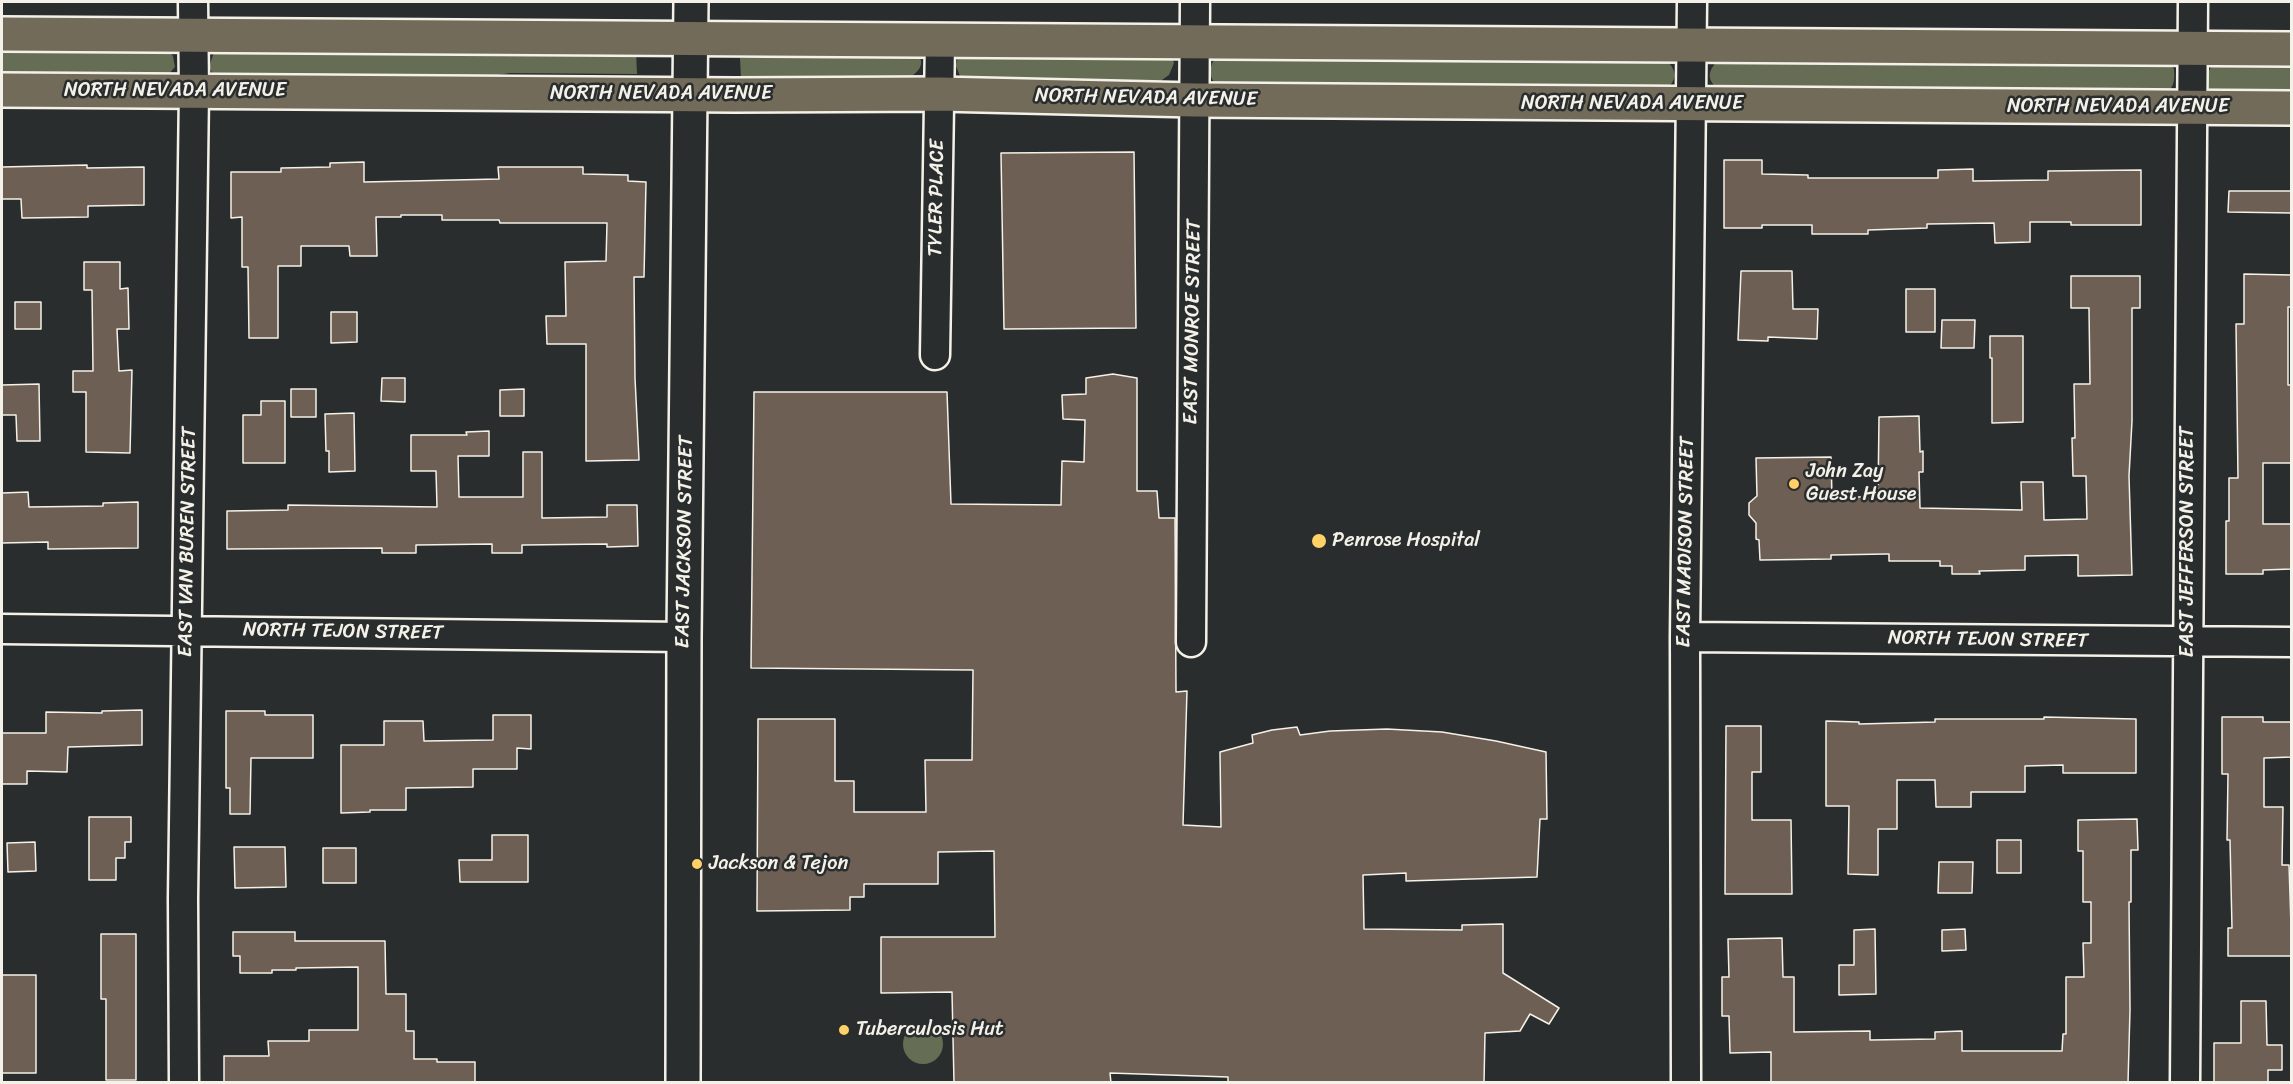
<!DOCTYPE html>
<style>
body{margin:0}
#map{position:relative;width:2293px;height:1084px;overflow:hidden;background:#2a2d2e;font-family:Sriracha,sans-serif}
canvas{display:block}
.frame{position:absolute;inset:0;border:3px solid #f4f1e8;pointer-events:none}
</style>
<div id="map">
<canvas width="2293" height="1084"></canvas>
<div class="frame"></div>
</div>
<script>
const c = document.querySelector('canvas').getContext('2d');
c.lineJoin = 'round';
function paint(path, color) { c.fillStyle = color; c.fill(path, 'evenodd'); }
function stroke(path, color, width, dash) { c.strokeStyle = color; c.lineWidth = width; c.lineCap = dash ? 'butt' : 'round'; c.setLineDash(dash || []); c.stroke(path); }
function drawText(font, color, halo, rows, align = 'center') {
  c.font = font + ' Sriracha,sans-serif'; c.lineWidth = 5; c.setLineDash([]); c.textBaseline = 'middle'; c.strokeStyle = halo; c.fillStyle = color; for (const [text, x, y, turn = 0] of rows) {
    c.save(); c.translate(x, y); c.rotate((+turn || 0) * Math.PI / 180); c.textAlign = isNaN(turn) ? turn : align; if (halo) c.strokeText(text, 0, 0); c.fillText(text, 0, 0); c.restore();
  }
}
const green = new Path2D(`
 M 902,44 C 924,53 929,67 907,79 L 741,79 L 740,58 L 865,57 Z
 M 2,45 L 165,47 L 173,56 L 175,67 L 163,81 L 2,80 Z
 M 221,46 L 636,50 L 637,74 L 510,73 L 446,83 L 215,78 L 209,67 L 213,55 Z
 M 1170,53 L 1174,63 L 1169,75 L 1159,82 L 969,80 L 960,76 L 956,66 L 958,56 Z
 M 1219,53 L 1662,57 C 1676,67 1680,79 1665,90 L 1221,89 C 1207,79 1208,65 1219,53 Z
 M 1720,58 L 2166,60 L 2174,69 C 2175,82 2174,88 2163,96 L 1722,92 C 1706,81 1706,72 1720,58 Z
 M 2221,61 L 2291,61 L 2291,96 L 2219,95 L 2209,88 L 2206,76 L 2211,67 Z
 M903 1044a20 20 0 1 1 40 0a20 20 0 1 1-40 0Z`);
const building = new Path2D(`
 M 1134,152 L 1136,328 L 1004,329 L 1001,153 Z
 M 1724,160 L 1762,160 L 1762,174 L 1808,175 L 1808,178 L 1938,178 L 1938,170 L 1973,169 L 1973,181 L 2048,180 L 2048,171 L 2141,170 L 2141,225 L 2071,225 L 2071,222 L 2030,222 L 2030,242 L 1995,243 L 1994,223 L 1927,224 L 1927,228 L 1868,230 L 1868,234 L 1812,234 L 1812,225 L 1762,225 L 1762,228 L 1724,228 Z
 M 364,162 L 364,182 L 499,179 L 498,167 L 583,167 L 583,174 L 628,175 L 628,181 L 646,182 L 644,277 L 634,277 L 635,378 L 639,460 L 586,461 L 586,344 L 547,344 L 546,316 L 566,316 L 565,262 L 606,261 L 607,223 L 500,223 L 499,220 L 442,220 L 442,215 L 401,215 L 401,217 L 376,217 L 377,256 L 350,256 L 349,246 L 301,246 L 301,266 L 278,266 L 278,338 L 249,338 L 248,267 L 242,267 L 242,217 L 231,218 L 231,172 L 281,172 L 281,168 L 330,167 L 330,163 Z
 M 87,165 L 87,168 L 144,167 L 144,205 L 88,206 L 88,217 L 22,218 L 21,199 L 2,199 L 2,167 Z
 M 2229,191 L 2292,191 L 2292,213 L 2228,212 Z
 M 84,262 L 120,262 L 120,289 L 128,288 L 129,329 L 117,329 L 119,371 L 132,370 L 130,453 L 86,452 L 86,392 L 73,392 L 73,371 L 93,371 L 92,290 L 84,290 Z
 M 1741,271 L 1792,271 L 1793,309 L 1818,309 L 1817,339 L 1768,337 L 1768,341 L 1738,340 Z
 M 2244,274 L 2291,275 L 2291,307 L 2288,307 L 2288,385 L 2292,385 L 2292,463 L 2263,463 L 2263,524 L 2292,524 L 2292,569 L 2263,570 L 2263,574 L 2226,574 L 2226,521 L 2229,521 L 2229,478 L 2238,478 L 2236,324 L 2244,324 Z
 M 2071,276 L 2140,276 L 2140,308 L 2132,308 L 2132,421 L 2129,476 L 2132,575 L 2078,576 L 2078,555 L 2025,556 L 2025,570 L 1979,571 L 1980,574 L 1952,574 L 1952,566 L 1940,566 L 1940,561 L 1889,561 L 1889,554 L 1886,554 L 1831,555 L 1831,559 L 1760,560 L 1759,540 L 1756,539 L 1756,523 L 1749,515 L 1749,503 L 1757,496 L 1756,458 L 1831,457 L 1832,497 L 1878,497 L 1879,417 L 1919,416 L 1920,452 L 1923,451 L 1923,472 L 1919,472 L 1920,508 L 2022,510 L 2021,482 L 2043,482 L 2044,520 L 2087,519 L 2086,476 L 2073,476 L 2072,438 L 2075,438 L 2074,384 L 2090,384 L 2089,308 L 2071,308 Z
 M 1906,289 L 1935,289 L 1935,332 L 1906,332 Z
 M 15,302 L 41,302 L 41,329 L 15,329 Z
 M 331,312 L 357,312 L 357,342 L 331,343 Z
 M 1942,320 L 1975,320 L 1974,348 L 1941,348 Z
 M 1990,336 L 2023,336 L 2023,422 L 1992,423 L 1992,358 L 1990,358 Z
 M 1113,374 L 1137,378 L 1137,491 L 1157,491 L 1159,518 L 1175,518 L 1176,692 L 1187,691 L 1183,825 L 1221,827 L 1220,752 L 1253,743 L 1252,735 L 1272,730 L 1297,727 L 1300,735 L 1330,731 L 1387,729 L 1442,732 L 1496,741 L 1546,752 L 1547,819 L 1540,819 L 1537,877 L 1406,881 L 1406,873 L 1363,875 L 1364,929 L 1462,930 L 1462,925 L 1503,924 L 1503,973 L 1559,1008 L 1549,1024 L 1530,1014 L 1520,1031 L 1485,1033 L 1484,1083 L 1228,1083 L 1228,1077 L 1110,1073 L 1111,1083 L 954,1083 L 952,992 L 881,993 L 881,937 L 995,937 L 994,851 L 938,852 L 938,884 L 864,884 L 864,897 L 850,897 L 850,910 L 757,911 L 758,719 L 835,719 L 835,781 L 854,781 L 854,812 L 926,812 L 925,760 L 972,760 L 973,670 L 751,668 L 754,392 L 947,392 L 951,504 L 1061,505 L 1062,461 L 1084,462 L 1085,420 L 1063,419 L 1062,395 L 1086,394 L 1086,378 Z
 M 382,378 L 405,378 L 405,402 L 381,401 Z
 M 39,384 L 40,441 L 17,441 L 16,415 L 2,415 L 2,385 Z
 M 291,389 L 316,389 L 316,417 L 291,417 Z
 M 524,389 L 524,416 L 500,416 L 500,390 Z
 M 261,401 L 285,401 L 285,463 L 243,463 L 243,415 L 261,415 Z
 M 354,413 L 355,471 L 329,472 L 329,451 L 326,451 L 325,414 Z
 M 489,431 L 489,456 L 458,456 L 459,497 L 523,497 L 523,452 L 542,452 L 542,518 L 607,517 L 607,505 L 637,505 L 638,546 L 607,547 L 607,544 L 522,545 L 522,553 L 492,553 L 492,544 L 416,545 L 416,553 L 382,553 L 382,548 L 227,549 L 227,511 L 288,510 L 288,505 L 437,507 L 436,471 L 411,471 L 411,435 L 467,435 L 466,432 Z
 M 28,492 L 29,507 L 103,506 L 103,503 L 138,502 L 138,548 L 48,549 L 48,542 L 2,543 L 2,493 Z
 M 142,710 L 142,745 L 68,747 L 67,772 L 27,771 L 27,784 L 2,784 L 2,733 L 46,733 L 46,712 L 102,713 L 102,711 Z
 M 226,711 L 265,711 L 265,715 L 313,715 L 313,758 L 251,758 L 250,814 L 230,814 L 230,788 L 226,788 Z
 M 493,715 L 531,715 L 531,749 L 517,748 L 517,769 L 473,769 L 473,787 L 406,788 L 406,810 L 370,810 L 370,812 L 341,813 L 341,745 L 384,745 L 384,721 L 423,721 L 424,741 L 493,740 Z
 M 2044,717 L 2136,719 L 2136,773 L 2063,773 L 2063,765 L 2025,766 L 2025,792 L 1971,792 L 1971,807 L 1936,807 L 1935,780 L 1897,780 L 1897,829 L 1878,829 L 1878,875 L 1848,874 L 1849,806 L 1826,806 L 1826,721 L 1859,722 L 1859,724 L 1935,722 L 1935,719 L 2044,719 Z
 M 2222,717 L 2263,717 L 2263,722 L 2292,722 L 2292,757 L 2264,758 L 2264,807 L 2283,807 L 2282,865 L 2289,865 L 2292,956 L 2228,956 L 2228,928 L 2232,928 L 2230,840 L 2227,840 L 2228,774 L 2222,774 Z
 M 1726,726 L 1761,726 L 1761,772 L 1752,772 L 1752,820 L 1791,820 L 1792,894 L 1725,894 Z
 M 89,817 L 131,817 L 131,842 L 125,842 L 125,858 L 116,858 L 116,880 L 89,880 Z
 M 2137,819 L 2138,850 L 2131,850 L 2131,902 L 2129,902 L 2130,1010 L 2128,1083 L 1771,1083 L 1771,1052 L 1730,1053 L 1729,1016 L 1722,1016 L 1722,977 L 1729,977 L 1728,939 L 1782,938 L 1783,977 L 1794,977 L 1794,1032 L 1870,1031 L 1870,1040 L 1935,1039 L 1935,1032 L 1962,1031 L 1962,1051 L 2062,1051 L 2063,1034 L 2066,1034 L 2066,977 L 2084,977 L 2083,943 L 2091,943 L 2091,902 L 2083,902 L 2083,851 L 2078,851 L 2078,820 Z
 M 492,835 L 528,835 L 528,882 L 460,882 L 459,860 L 492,860 Z
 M 1997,840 L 2021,840 L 2021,873 L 1997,873 Z
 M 35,842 L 36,871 L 8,872 L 7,843 Z
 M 234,847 L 285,847 L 286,887 L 235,888 Z
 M 323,848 L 356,848 L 356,883 L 323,883 Z
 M 1939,862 L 1973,862 L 1972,893 L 1938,893 Z
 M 1875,929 L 1876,994 L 1839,995 L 1839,965 L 1854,965 L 1854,930 Z
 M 1965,929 L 1966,950 L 1942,951 L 1942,930 Z
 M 233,932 L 295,932 L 295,941 L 385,941 L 386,994 L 406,994 L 406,1031 L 414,1031 L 414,1059 L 437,1059 L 437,1062 L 475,1062 L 475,1083 L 224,1083 L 224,1056 L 269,1056 L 268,1041 L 309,1041 L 309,1030 L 358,1030 L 358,967 L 296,968 L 296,970 L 272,970 L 272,973 L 240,973 L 240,956 L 233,956 Z
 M 101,934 L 136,934 L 136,1080 L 106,1080 L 106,999 L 101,999 Z
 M 2,975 L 36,975 L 36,1073 L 2,1073 Z
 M 2241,1001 L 2266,1001 L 2267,1045 L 2282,1045 L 2282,1070 L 2268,1070 L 2268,1083 L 2214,1083 L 2214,1043 L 2241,1043 Z`);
const street = new Path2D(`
 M 935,355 L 940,41
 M 2,629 L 684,637
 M 1685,637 L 2292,642
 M 1191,642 L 1195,2
 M 184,1082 L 183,898 L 194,91 L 193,2
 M 1686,1082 L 1685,637 L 1692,2
 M 2185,1082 L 2193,2`);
const secondary = new Path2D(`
 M 683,1082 L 684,637 L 691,2`);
const primary = new Path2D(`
 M 2,34 L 2292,49
 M 2,90 L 735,95 L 939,94 L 1195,100 L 2292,108`);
const markers = [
 [1794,484,6,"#ffd166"],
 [1319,541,8,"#ffd166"],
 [697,864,6,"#ffd166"],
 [844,1030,6,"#ffd166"]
];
const streetNames = [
 ["NORTH NEVADA AVENUE",175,91],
 ["NORTH NEVADA AVENUE",661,94],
 ["NORTH NEVADA AVENUE",1146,98,1],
 ["NORTH NEVADA AVENUE",1632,104],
 ["NORTH NEVADA AVENUE",2118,107],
 ["TYLER PLACE",937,198,-89],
 ["EAST MONROE STREET",1193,322,-89],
 ["EAST VAN BUREN STREET",188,542,-89],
 ["EAST JACKSON STREET",685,542,-89],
 ["EAST MADISON STREET",1686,542,-89],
 ["EAST JEFFERSON STREET",2188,542,-90],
 ["NORTH TEJON STREET",343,632,1],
 ["NORTH TEJON STREET",1988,640,1]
];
const poiNames = [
 ["John Zay",1806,472],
 ["Guest House",1806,495],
 ["Penrose Hospital",1332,541],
 ["Jackson & Tejon",709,864],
 ["Tuberculosis Hut",856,1030]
];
paint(green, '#656d54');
paint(building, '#6e5f54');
stroke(building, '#f4f1e8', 1.5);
stroke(street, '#f4f1e8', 33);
stroke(secondary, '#f4f1e8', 38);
stroke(primary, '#f4f1e8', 38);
stroke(street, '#2a2d2e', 28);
stroke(secondary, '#2a2d2e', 33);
stroke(primary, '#726b5a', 33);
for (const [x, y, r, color] of markers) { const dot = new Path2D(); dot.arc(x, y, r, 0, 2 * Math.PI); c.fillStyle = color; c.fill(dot); stroke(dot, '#2a2d2e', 2); }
drawText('20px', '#f4f1e8', '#2a2d2e', streetNames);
drawText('20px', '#f4f1e8', '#2a2d2e', poiNames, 'left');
</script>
